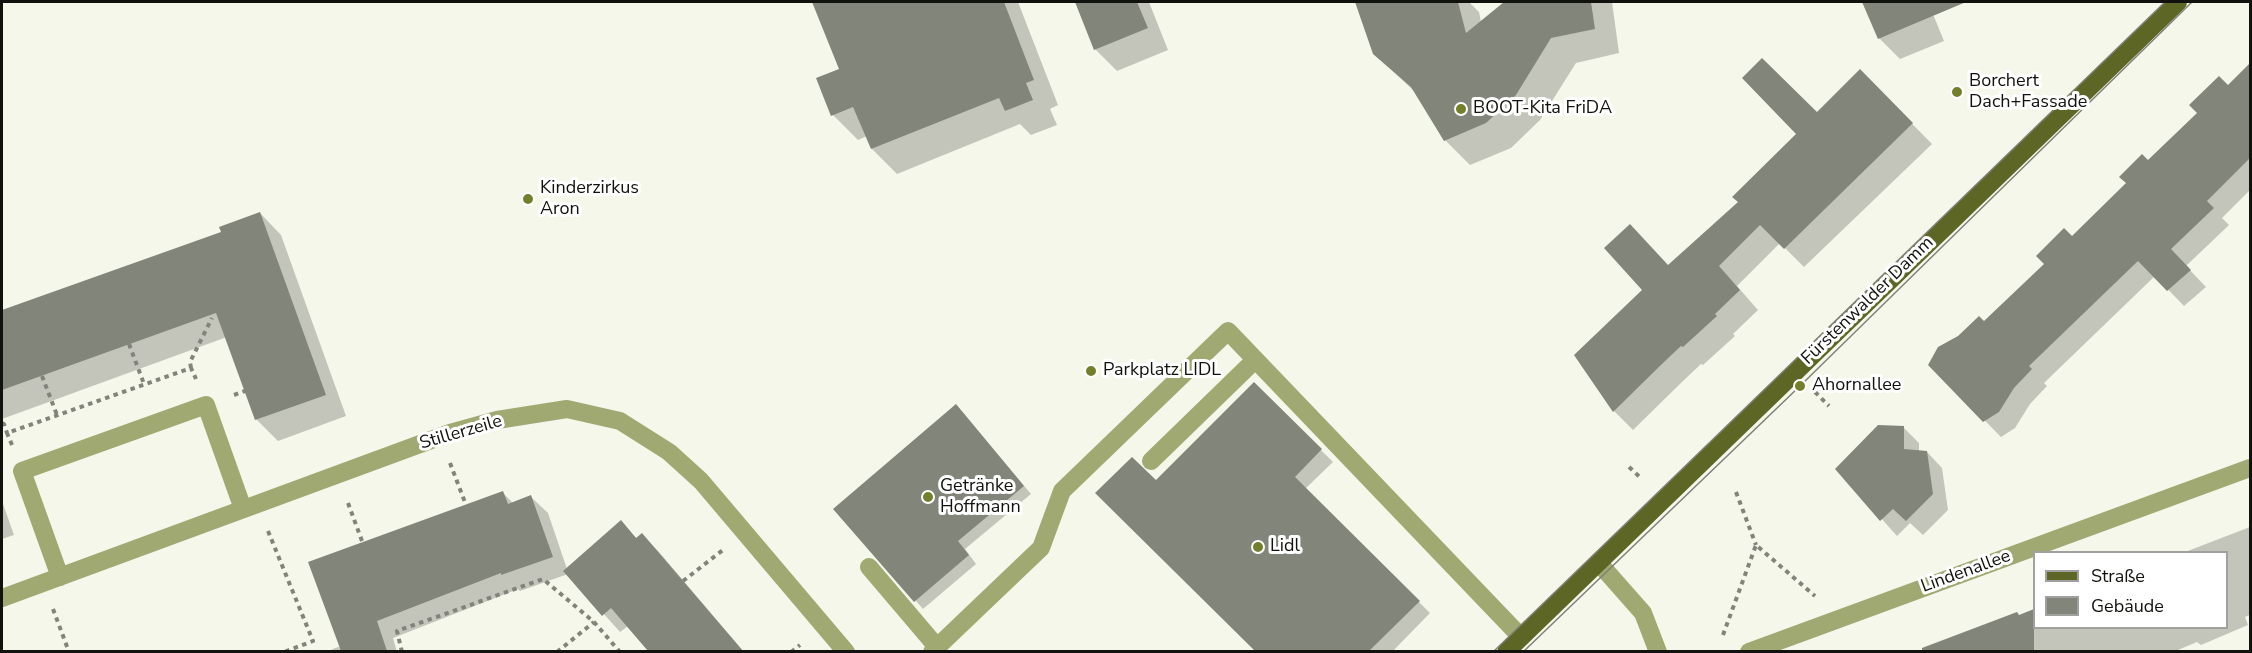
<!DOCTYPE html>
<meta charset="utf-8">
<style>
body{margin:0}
#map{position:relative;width:2252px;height:653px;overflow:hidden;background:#f4f7ea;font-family:"Nunito Sans",sans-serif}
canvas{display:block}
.frame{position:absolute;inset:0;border:3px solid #11120d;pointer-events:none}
.legend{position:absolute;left:2033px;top:551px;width:195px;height:78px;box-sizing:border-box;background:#fff;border:2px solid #a0a09e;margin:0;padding:8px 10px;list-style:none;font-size:18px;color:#11120d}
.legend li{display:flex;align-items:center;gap:12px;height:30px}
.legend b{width:30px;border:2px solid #a0a09e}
</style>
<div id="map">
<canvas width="2252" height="653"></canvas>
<div class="frame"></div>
<ul class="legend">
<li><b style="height:8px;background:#5d6625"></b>Straße</li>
<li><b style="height:16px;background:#828579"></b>Gebäude</li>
</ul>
</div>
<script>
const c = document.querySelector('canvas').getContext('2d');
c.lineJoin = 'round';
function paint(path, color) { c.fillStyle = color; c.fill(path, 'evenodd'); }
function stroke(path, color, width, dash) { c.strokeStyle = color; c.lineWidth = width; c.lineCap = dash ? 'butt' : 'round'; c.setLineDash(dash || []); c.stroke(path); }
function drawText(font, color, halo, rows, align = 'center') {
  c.font = font + ' "Nunito Sans",sans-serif'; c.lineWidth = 6; c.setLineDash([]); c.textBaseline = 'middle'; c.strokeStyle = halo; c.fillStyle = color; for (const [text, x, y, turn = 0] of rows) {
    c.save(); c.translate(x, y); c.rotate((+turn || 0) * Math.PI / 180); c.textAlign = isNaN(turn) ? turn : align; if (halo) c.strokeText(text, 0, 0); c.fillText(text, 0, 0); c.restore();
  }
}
const shadow = new Path2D(`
 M 821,2 L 1018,2 L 1058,105 L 1050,109 L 1057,125 L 1031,135 L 1020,124 L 897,174 L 872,149 L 867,136 L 858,140 L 833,115 L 841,69 L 815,4 Z
 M 1076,2 L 1149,2 L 1168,50 L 1117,71 L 1095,49 Z
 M 1361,2 L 1469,2 L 1479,12 L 1481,22 L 1506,2 L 1612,2 L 1619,53 L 1576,63 L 1540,120 L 1511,148 L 1470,165 L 1445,140 L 1416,93 L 1374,53 L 1358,8 Z
 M 1864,2 L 1928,2 L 1944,41 L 1900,59 L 1879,38 Z
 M 2250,65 L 2250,190 L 2222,218 L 2229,225 L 2186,266 L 2206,287 L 2184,306 L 2155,276 L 2044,383 L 2047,386 L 2030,404 L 2015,428 L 2001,437 L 1930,365 L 1985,323 Z
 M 1860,71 L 1932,144 L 1804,267 L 1780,243 L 1737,286 L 1758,310 L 1733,334 L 1735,336 L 1703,365 L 1701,364 L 1683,381 L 1633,430 L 1614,411 L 1669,267 L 1740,202 L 1817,114 Z
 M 260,213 L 281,235 L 346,416 L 278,441 L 256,419 L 227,337 L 2,419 L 2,312 L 223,233 Z
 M 1254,384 L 1333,462 L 1305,489 L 1430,613 L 1392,652 L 1257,652 L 1097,493 L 1156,482 Z
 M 964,414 L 1031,494 L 965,549 L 976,564 L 923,609 L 835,509 Z
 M 1904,428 L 1919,443 L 1919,452 L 1927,452 L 1942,468 L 1948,510 L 1923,535 L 1910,523 L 1897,536 L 1837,469 Z
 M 503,493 L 513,503 L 531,497 L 548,513 L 567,569 L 621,522 L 637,539 L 642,535 L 659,552 L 744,652 L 650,652 L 628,626 L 620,632 L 568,574 L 520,591 L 518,589 L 393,638 L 397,652 L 325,652 L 341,646 Z
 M 2,501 L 14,535 L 2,539 Z
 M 2250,527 L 2250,615 L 2245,617 L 2248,625 L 2201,645 L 2197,642 L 2173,652 L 1949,652 L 1945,642 L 2034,611 L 2034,628 L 2226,628 L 2226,552 L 2185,552 Z`);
const building = new Path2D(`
 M 812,2 L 1004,2 L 1034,80 L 1026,83 L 1033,100 L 1005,111 L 999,98 L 871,149 L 853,107 L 831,116 L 825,101 L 816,78 L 839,69 Z
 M 1075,2 L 1137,2 L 1148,28 L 1094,50 Z
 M 1355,2 L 1458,2 L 1466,33 L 1504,2 L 1591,2 L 1595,29 L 1551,38 L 1516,95 L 1486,123 L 1444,141 L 1411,87 L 1373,54 Z
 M 1862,2 L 1966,2 L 1878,39 Z
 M 1762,58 L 1817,112 L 1860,69 L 1913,123 L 1784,249 L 1760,225 L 1719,266 L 1740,290 L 1715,314 L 1717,316 L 1683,347 L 1681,346 L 1664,362 L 1613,412 L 1574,355 L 1642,290 L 1604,248 L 1630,224 L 1668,265 L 1738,202 L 1732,197 L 1796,134 L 1742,78 Z
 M 2250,63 L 2250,158 L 2207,201 L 2214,208 L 2171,249 L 2191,270 L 2167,291 L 2138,261 L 2029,366 L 2032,369 L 2014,388 L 1999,412 L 1983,422 L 1928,365 L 1938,347 L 1958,336 L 1979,316 L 1984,321 L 2044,264 L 2036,256 L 2064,228 L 2072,236 L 2126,183 L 2119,177 L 2142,154 L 2148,160 L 2197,113 L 2189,105 L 2219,76 L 2228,85 Z
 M 260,212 L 326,395 L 255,420 L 216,313 L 2,390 L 2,310 L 221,232 L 219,227 Z
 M 1254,382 L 1322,449 L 1295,477 L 1420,601 L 1369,651 L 1255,651 L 1095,493 L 1132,457 L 1156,480 Z
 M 956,404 L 1024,486 L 958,541 L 969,555 L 914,602 L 833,509 Z
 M 1878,425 L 1904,426 L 1904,449 L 1927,451 L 1933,494 L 1906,521 L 1893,509 L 1880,521 L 1835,469 Z
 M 503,491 L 508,504 L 531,495 L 553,557 L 501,575 L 501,573 L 377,621 L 387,651 L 341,651 L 308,562 Z
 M 621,520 L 636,538 L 642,533 L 743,651 L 648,651 L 611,608 L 602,616 L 563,571 Z
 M 2034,609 L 2034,651 L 1922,651 L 1922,648 L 2017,612 L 2019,615 Z`);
const path = new Path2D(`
 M 129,344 L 144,384
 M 191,368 L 190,362 L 212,318
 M 42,376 L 57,415
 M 1815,392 L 1829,406
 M 234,395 L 245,391
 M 2,423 L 4,424 L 7,433
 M 12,445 L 7,433 L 191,368 L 196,379
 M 450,463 L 466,505
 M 1629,467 L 1642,479
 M 1736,492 L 1756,545
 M 348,503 L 362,541
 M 268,531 L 313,641 L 284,652
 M 683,581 L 723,550
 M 53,609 L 69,652
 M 1723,635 L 1756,545 L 1815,596
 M 402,652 L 397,631 L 543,579 L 594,622 L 620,652
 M 557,652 L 594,622
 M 791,652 L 800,645`);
const minor = new Path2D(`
 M 1151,461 L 1255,360
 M 1598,562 L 1643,613 L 1658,652
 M 869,567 L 937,647
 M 60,577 L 22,471 L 206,405 L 243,509
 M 2,598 L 450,433 L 497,420 L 567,409 L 620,421 L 669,452 L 701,481 L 846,652
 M 932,652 L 1041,548 L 1062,491 L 1228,331 L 1521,637
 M 1749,652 L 2250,468`);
const major = new Path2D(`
 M 1506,652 L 2178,2`);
const tram = new Path2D(`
 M 1493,652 L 2165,2
 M 1523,652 L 1800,386 L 2192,2`);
const markers = [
 [1957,92,6,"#747f2c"],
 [1461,109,6,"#747f2c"],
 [528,199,6,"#747f2c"],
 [1091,371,6,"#747f2c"],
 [1800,386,6,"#747f2c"],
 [928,497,6,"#747f2c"],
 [1258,547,6,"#747f2c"]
];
const poiNames = [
 ["Borchert",1969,82],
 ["Dach+Fassade",1969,103],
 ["BOOT-Kita FriDA",1473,109],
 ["Kinderzirkus",540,189],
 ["Aron",540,210],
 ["Parkplatz LIDL",1103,371],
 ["Ahornallee",1812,386],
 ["Getränke",940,487],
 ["Hoffmann",940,508],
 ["Lidl",1270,547]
];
const streetNames = [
 ["Fürstenwalder Damm",1868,301,-44],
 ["Stillerzeile",461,433,-16],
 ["Lindenallee",1966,572,-20]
];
paint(shadow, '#0003');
paint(building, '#828579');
stroke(path, '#82847b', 4, [4.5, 4.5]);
stroke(minor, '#a0a971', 18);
stroke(major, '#5d6625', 18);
stroke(tram, '#7f8178', 1.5);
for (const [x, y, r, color] of markers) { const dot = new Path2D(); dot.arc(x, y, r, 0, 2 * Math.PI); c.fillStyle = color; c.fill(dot); stroke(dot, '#fff', 2); }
drawText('18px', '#11120d', '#fff', poiNames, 'left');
drawText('18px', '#11120d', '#fff', streetNames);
</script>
